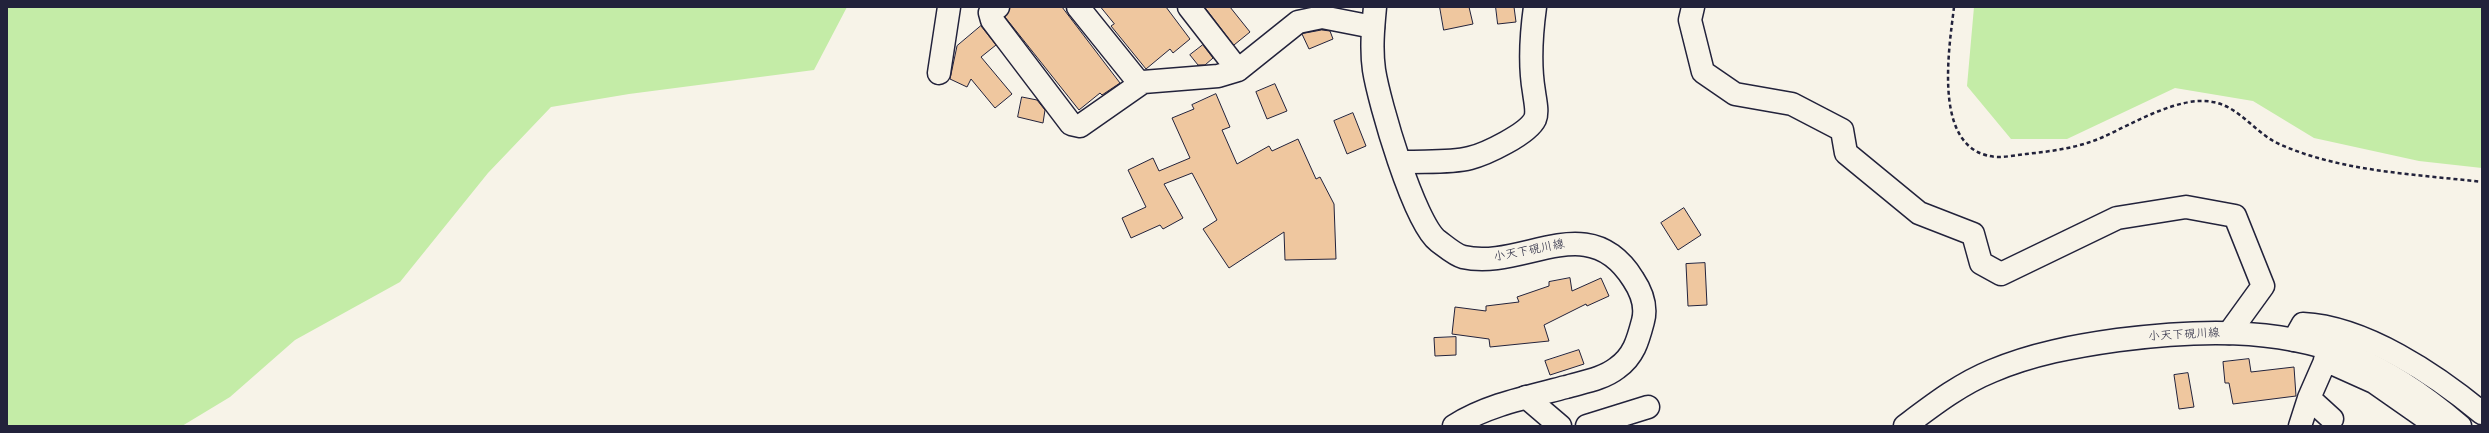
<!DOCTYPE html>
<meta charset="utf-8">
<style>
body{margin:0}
#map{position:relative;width:2489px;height:433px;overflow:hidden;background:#f7f3e8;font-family:Pangolin,sans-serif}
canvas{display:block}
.frame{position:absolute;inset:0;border:8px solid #22223b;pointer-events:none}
</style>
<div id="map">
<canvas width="2489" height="433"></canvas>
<div class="frame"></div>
</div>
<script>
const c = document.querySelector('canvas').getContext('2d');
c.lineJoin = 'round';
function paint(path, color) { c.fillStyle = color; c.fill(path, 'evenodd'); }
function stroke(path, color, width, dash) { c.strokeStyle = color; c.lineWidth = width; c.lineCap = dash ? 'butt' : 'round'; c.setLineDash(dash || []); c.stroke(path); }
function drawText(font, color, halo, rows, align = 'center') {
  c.font = font + ' Pangolin,"Klee One",sans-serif'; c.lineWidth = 3; c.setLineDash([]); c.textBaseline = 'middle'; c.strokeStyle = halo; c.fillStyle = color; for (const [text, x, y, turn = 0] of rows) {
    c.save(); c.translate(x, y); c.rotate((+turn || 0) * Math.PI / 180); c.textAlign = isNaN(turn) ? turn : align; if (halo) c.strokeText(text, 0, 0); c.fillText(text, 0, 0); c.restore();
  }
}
const green = new Path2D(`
 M 7,7 L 847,7 L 814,70 L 629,94 L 551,107 L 488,173 L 400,282 L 295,340 L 230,397 L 182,426 L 7,426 Z
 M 1974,7 L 2482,7 L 2482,168 L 2419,161 L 2314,138 L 2253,101 L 2175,88 L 2067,139 L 2011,139 L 1967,86 Z`);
const building = new Path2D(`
 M 1010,7 L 1062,7 L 1120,83 L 1102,95 L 1100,93 L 1079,110 L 1005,17 Z
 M 1101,7 L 1166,7 L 1190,39 L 1173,53 L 1170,49 L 1146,69 L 1111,26 L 1114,24 Z
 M 1205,7 L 1230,7 L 1250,32 L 1234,45 Z
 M 1440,7 L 1469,7 L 1473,24 L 1444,30 Z
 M 1496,7 L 1514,7 L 1516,22 L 1498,24 Z
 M 981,26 L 996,45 L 981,57 L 1012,94 L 995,108 L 971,79 L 967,87 L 950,79 L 957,46 Z
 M 1322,30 L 1330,31 L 1333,39 L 1309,49 L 1302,34 Z
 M 1203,45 L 1213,58 L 1205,65 L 1198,65 L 1190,55 Z
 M 1275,84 L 1287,111 L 1267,119 L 1256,92 Z
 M 1216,94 L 1230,127 L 1222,130 L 1237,164 L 1269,146 L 1272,151 L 1298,139 L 1316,179 L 1320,177 L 1334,204 L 1336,259 L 1285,260 L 1284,232 L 1229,268 L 1203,229 L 1217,220 L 1192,173 L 1164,184 L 1183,218 L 1163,229 L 1160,225 L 1131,238 L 1122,218 L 1146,207 L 1128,170 L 1153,158 L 1159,171 L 1190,158 L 1172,118 L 1194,109 L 1192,105 Z
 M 1022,97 L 1037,100 L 1045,110 L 1043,123 L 1018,117 Z
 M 1353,113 L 1366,146 L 1347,154 L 1334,121 Z
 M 1684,208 L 1701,235 L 1678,250 L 1661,223 Z
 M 1705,263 L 1707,305 L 1688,306 L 1686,264 Z
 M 1570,278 L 1572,291 L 1601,278 L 1609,296 L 1587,306 L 1586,304 L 1544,325 L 1549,341 L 1490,347 L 1489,339 L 1452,334 L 1455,307 L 1486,311 L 1486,306 L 1519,302 L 1517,297 L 1549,286 L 1549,282 Z
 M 1456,337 L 1456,355 L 1435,356 L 1434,338 Z
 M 1579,350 L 1584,364 L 1550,375 L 1545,361 Z
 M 2249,359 L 2251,372 L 2294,367 L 2296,396 L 2233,404 L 2229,383 L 2225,383 L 2223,362 Z
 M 2188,373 L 2194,407 L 2179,409 L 2174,375 Z`);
const path = new Path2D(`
 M 1954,7 C 1949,50 1931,154 1998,157 C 2007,157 2017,155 2026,154 C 2053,151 2078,148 2103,137 C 2132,124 2180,95 2213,102 C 2240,107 2255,133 2279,144 C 2342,172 2415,174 2482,182`);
const minor = new Path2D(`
 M 998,7 L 990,13 L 992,20 L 1071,124 L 1080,126 L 1143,82 L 1218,76 L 1238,70 L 1298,22 L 1322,17 L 1373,27
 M 1078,7 L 1140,84
 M 1189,7 L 1238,70
 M 1693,7 L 1690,20 L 1703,72 L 1735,94 L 1792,104 L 1842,130 L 1846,153 L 1919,213 L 1973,234 L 1981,263 L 2001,274 L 2117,218 L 2186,207 L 2235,216 L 2263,286 L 2229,333
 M 939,73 L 949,7
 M 1401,164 L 1406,162 C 1426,161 1450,163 1470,158 C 1486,154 1528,134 1535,119 C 1538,112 1535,100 1534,92 C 1529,63 1531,36 1535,7
 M 2294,340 L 2303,324 C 2365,327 2436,375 2482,413
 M 2330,350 L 2309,398 L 2332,419
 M 2325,360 L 2374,382 L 2437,426
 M 1526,397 L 1560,426
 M 1587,426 L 1648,407
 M 2300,426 L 2309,398`);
const major = new Path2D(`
 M 1375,7 C 1373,28 1371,49 1374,70 C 1379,102 1414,223 1438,241 C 1445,246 1455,255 1463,257 C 1523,271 1588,207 1633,279 C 1641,291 1647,306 1643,321 C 1638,340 1634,356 1617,368 C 1603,379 1583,382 1566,387 C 1528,397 1487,405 1454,426
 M 1905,426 C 1933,405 1960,384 1992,371 C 2032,354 2075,346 2118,340 C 2195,330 2274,327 2348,355 C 2390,371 2426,397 2460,426`);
const streetNames = [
 ["小天下硯川線",1529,251,-11],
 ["小天下硯川線",2184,335,-3]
];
paint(green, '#c4eca7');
paint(building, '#efc79f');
stroke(building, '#22223b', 1);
stroke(minor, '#22223b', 25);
stroke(major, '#22223b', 25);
stroke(path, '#22223b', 2.5, [4, 3]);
stroke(minor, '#f7f3e8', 22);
stroke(major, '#f7f3e8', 22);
drawText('12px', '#22223b', '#f7f3e8', streetNames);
</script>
